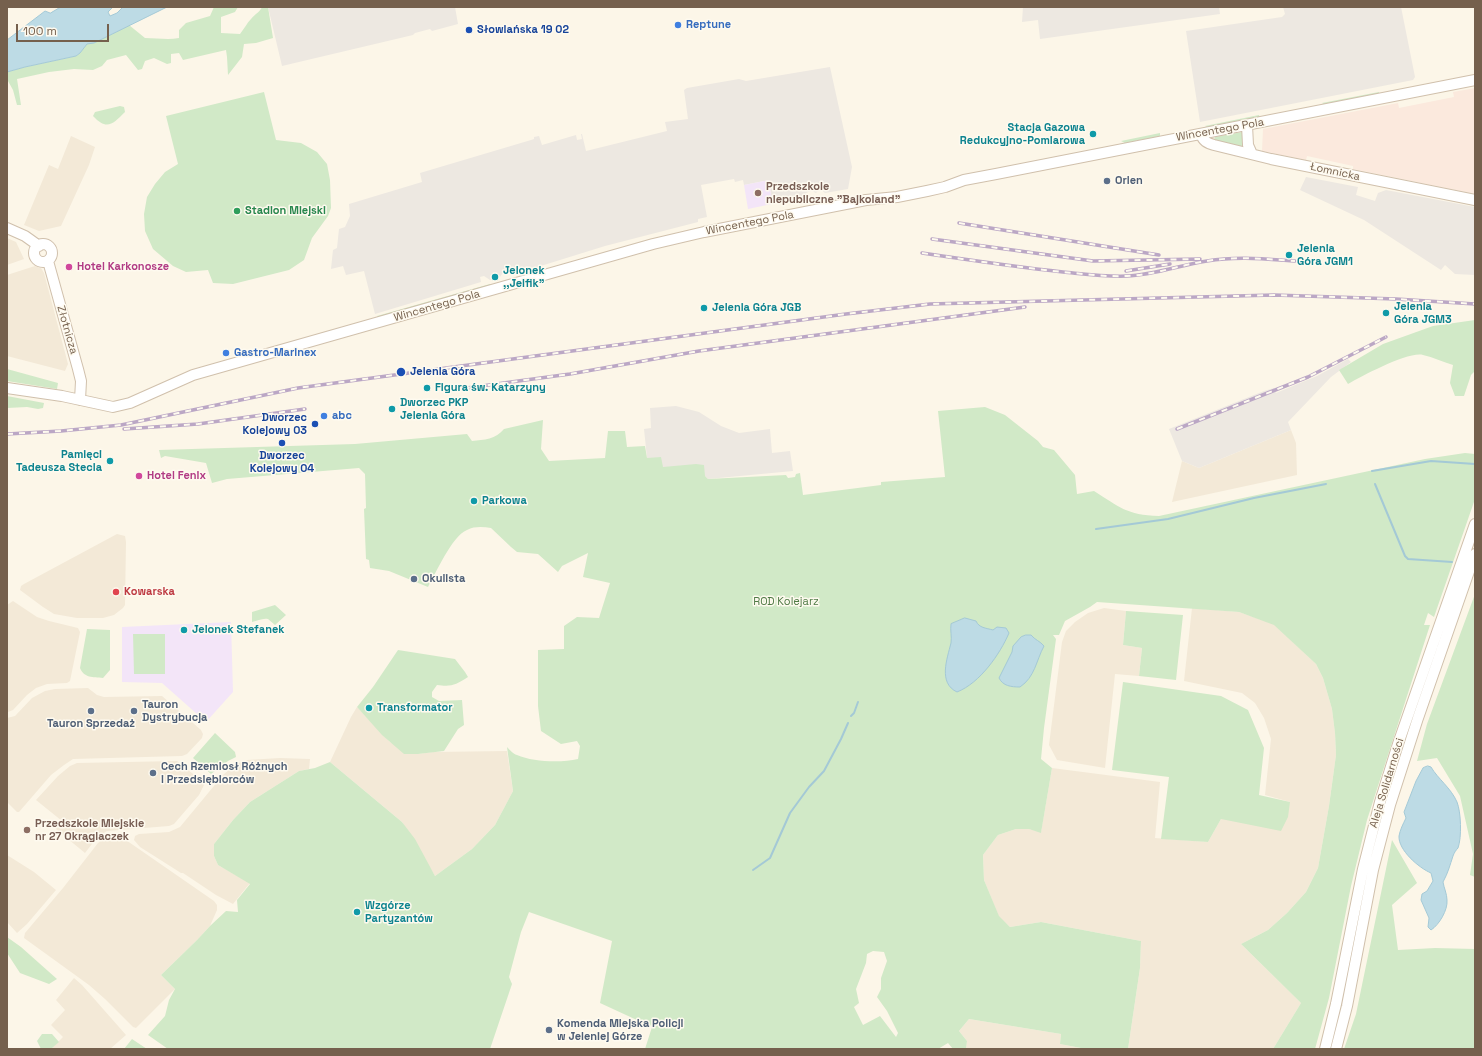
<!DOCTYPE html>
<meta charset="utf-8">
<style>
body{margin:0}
#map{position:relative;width:1482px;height:1056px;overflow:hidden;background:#fcf6e8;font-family:"Space Grotesk",sans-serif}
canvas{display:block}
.frame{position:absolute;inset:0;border:8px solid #75604d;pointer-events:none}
.scale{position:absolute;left:16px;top:24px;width:93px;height:18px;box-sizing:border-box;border:2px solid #75604d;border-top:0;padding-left:5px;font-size:12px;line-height:14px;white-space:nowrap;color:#75604d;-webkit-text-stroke:3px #fefaef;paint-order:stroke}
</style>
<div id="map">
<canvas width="1482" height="1056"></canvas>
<div class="frame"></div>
<div class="scale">100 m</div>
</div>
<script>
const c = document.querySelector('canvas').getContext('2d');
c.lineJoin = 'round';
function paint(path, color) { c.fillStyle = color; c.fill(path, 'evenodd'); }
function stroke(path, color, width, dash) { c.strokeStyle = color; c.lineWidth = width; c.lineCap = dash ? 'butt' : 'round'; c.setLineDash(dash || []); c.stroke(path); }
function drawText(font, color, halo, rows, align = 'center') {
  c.font = font + ' "Space Grotesk",sans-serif'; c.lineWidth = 3; c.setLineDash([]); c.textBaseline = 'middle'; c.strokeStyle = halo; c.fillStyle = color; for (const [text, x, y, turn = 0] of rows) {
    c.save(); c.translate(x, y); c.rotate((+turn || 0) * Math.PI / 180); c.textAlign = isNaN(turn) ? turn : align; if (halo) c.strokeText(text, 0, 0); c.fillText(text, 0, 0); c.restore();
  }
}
const residential = new Path2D(`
 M 71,136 L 95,147 L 89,165 L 61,226 L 39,231 L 24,225 L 49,165 L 58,169 Z
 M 7,238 L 16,242 L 24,259 L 7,265 Z
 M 35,266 L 41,268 L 44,273 L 68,364 L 65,371 L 7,356 L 7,275 Z
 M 1291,430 L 1296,443 L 1297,475 L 1172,502 L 1182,461 L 1199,468 Z
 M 117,534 L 125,536 L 126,542 L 125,605 L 123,608 L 114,615 L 103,618 L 77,618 L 54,614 L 43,607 L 20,590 L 21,586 L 24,584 Z
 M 13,601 L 37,617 L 49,621 L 78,628 L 80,632 L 70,681 L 67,683 L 47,684 L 36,688 L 27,695 L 13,710 L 8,712 L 7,711 L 7,605 Z
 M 1104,608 L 1126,611 L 1123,645 L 1142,648 L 1139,676 L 1115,674 L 1105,768 L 1057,760 L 1049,745 L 1062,642 L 1066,631 L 1075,622 L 1088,613 Z
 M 1192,608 L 1239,612 L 1274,624 L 1316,664 L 1323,678 L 1332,709 L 1335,733 L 1336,755 L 1329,806 L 1318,868 L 1306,892 L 1287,913 L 1268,930 L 1241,944 L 1301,1003 L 1273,1049 L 1128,1049 L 1140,968 L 1141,941 L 1041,922 L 1010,927 L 999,917 L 984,880 L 983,855 L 998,835 L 1016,829 L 1029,829 L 1041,832 L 1052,768 L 1160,782 L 1155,838 L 1208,842 L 1221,819 L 1290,802 L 1265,795 L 1271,739 L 1264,718 L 1255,703 L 1242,693 L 1184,681 Z
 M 88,688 L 97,695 L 104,697 L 162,696 L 201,730 L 203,734 L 202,738 L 187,754 L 182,756 L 73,759 L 64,765 L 51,775 L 19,812 L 17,812 L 7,802 L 7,718 L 15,716 L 32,698 L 45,691 L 55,689 Z
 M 357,707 L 390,742 L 418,754 L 433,752 L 507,751 L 513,791 L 495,825 L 472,849 L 435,876 L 402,822 L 330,762 L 351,717 Z
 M 280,758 L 310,759 L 309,769 L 299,771 L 250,802 L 233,820 L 214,844 L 214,856 L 218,865 L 250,883 L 233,904 L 216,895 L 183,873 L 181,873 L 140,847 L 134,840 L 135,836 L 139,834 L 169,832 L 180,827 L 223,775 L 236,764 L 247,760 Z
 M 177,761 L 203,782 L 204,785 L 199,795 L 174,824 L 169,826 L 107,831 L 98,836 L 85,853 L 56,829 L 62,821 L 36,800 L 58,776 L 70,766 L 77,763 Z
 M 111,835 L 116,835 L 123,838 L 214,901 L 217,905 L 217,910 L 210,926 L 197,940 L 161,975 L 175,989 L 136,1028 L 133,1027 L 105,999 L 89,985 L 24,938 L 25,933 L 63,888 L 98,843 L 107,836 Z
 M 7,855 L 34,872 L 56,890 L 27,924 L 17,933 L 7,922 Z
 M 74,978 L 82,985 L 126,1035 L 110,1049 L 51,1049 L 63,1037 L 51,1025 L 65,1010 L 56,1000 Z
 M 969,1019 L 1061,1034 L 1060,1044 L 1086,1049 L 966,1049 L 967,1041 L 959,1031 Z`);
const commercial = new Path2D(`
 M 1475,88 L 1475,194 L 1353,169 L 1353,166 L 1307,156 L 1306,160 L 1262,151 L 1263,129 L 1398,103 L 1399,108 L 1454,97 L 1453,92 Z`);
const industrial = new Path2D(`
 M 268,7 L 455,7 L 458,24 L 432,31 L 430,29 L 415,33 L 413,35 L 282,66 Z
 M 1023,7 L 1219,7 L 1220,14 L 1040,39 L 1038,20 L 1022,22 Z
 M 1283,7 L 1401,7 L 1415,77 L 1413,80 L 1200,122 L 1186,31 L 1282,17 L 1285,14 Z
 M 830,67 L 852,167 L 848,189 L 825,193 L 820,189 L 816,193 L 812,191 L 808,192 L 799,198 L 786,201 L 785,198 L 771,195 L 769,180 L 744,185 L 743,180 L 735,182 L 734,179 L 701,185 L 707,217 L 698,219 L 698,222 L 605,246 L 515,274 L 512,272 L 502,274 L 500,277 L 490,280 L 484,276 L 480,277 L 481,282 L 375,314 L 364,271 L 346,275 L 343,266 L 331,269 L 333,250 L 337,248 L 339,229 L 345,227 L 350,216 L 349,204 L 422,182 L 420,173 L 531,140 L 534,139 L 534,137 L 539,136 L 542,145 L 576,135 L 577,140 L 582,139 L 581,134 L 582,134 L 586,151 L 667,131 L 665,122 L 688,119 L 684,90 L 687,88 L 739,79 L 746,81 Z
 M 1306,177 L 1358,187 L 1356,195 L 1375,201 L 1378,193 L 1386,190 L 1475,207 L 1475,275 L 1455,274 L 1445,265 L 1441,270 L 1364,220 L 1300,190 Z
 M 1348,359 L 1351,362 L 1331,377 L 1288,422 L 1291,430 L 1199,468 L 1182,461 L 1169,429 L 1264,391 L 1274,388 L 1276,393 L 1317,376 Z
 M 676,406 L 699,412 L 721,426 L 739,433 L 770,429 L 772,453 L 790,451 L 793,471 L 708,479 L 705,476 L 663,467 L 647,458 L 644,429 L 651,428 L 650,408 Z`);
const education = new Path2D(`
 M 769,180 L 771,195 L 785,198 L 786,201 L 748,209 L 744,185 Z
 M 231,622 L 233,692 L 206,722 L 162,683 L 122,682 L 122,627 Z`);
const green = new Path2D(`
 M 214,7 L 232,8 L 232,7 L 238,7 L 235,12 L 221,17 L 221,33 L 240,34 C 244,29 247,23 251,19 C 255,14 260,12 262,7 L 268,7 L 273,38 L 256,43 L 244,44 L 242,57 L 228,75 L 227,57 L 226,50 L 183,60 L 179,53 L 171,54 L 171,63 L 167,64 L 154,58 L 145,61 L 142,69 L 138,70 L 126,55 L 107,60 L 102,66 L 93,70 L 74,69 L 49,72 L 17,79 L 21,105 L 17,105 L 13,90 L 8,81 L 7,81 L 7,72 L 25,67 L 76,56 L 80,53 L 87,43 L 94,43 L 129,25 L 145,38 C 157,38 168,40 179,38 L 179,30 L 186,23 L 210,16 Z
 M 264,92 L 276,140 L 301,143 L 317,152 L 327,164 L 330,180 L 331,208 L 328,216 L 312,238 L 304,260 L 289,270 L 233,284 L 213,283 L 208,270 L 186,272 L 173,266 L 153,249 L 145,231 L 144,214 L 147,197 L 155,184 L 165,172 L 178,164 L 166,116 Z
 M 1379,92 L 1379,94 L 1325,105 L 1322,103 Z
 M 120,106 L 124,107 L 125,112 C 113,124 107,131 93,116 L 95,112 Z
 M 1259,115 L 1260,118 L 1208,128 L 1205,126 Z
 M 1242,132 L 1243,147 L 1214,140 L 1215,137 Z
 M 1160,133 L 1160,136 L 1125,143 L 1121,141 Z
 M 490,284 L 491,286 L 378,318 L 377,316 Z
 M 1475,320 L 1475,371 L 1471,375 L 1464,396 L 1455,396 L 1450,383 L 1453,365 C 1443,362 1433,357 1423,355 C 1409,351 1362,376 1348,384 L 1339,370 L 1383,344 L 1433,326 Z
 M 7,369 L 58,383 L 57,389 L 7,381 Z
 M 7,396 L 44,403 L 43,408 L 38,409 L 27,407 L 7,408 Z
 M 985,407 L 1005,415 L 1038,441 L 1043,447 L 1054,450 L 1075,475 L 1077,494 L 1094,491 C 1120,507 1126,515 1159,516 L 1425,459 L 1465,453 L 1475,454 L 1475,499 L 1434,617 L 1428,613 L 1424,625 L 1430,625 L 1367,820 L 1351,886 L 1329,998 L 1315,1049 L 1273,1049 L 1301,1003 L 1241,944 L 1268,930 L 1287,913 L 1306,892 L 1318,868 L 1329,806 L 1336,755 L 1335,733 L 1332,709 L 1323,678 L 1316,664 L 1274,625 L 1239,612 L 1097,602 L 1090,607 L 1065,621 L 1059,635 L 1053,635 L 1056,639 L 1044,728 L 1041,759 L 1052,768 L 1041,833 L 1029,829 L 1016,829 L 998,835 L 983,855 L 984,880 L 999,916 L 1010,927 L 1041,922 L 1141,941 L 1140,968 L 1128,1049 L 1086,1049 L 1060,1044 L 1061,1034 L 969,1019 L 959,1031 L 967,1041 L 966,1049 L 953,1049 L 948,1043 L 938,1049 L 645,1049 L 652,1027 L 600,1003 L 612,941 L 529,912 L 521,932 L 509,977 L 512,984 L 490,1049 L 168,1049 L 148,1035 L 165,1016 L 169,1000 L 175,989 L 161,975 L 197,940 L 210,926 L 226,911 L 238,912 L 237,900 L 250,884 L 218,865 L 214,856 L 214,844 L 233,820 L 250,802 L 299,771 L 315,768 L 330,762 L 402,822 L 415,839 L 435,876 L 472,849 L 495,825 L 513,791 L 507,747 C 510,750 513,754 517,755 C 533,762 561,763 578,759 L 580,746 L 577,741 L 561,744 L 541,731 L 538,706 L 538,650 L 564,649 L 564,626 L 577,617 L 599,618 L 610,583 L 583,577 L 588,553 L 562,566 L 558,572 L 538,554 L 517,552 L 511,547 L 491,528 C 483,527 475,526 467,530 C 452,536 436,573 428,587 L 389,571 L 370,568 L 369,560 L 366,559 L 364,509 L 366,508 L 365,474 L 359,468 L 227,479 L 212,483 L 206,463 L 165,456 L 161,458 L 159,450 L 355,444 L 467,434 L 472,441 C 484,440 496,439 504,429 L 543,420 L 541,449 L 549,461 L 605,458 L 608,431 L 625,431 L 627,447 L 645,446 L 647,458 L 661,457 L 663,467 L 696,464 L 704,465 L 705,476 L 708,479 L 786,475 L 788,478 L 795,477 L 796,474 L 800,473 L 803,495 L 881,485 L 881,482 L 945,477 L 938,411 ZM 873,951 L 884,952 L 887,961 L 881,978 L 881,989 L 877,997 L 887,1011 L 898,1033 L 896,1037 L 880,1016 L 863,1025 L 854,1007 L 859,1003 L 856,989 L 866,963 L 867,954 Z
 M 1475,594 L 1475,877 L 1470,875 L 1473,854 L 1460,796 L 1437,758 L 1417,761 L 1427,724 Z
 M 275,605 L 286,615 L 275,625 L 268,619 C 262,618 258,621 252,622 L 252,612 Z
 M 1126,611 L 1183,615 L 1176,680 L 1139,676 L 1142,648 L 1123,645 Z
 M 87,629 L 110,630 L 110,670 L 103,678 C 93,677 84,678 80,668 Z
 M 133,634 L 165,634 L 165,674 L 134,674 Z
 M 398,650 L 455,659 L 465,672 L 468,677 C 455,685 452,687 437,685 L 432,692 L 432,697 L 439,701 L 462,700 L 464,725 L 458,729 L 444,751 L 418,754 L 404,754 L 382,735 L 357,707 L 373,687 Z
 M 1123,682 L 1221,696 L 1248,710 L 1264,748 L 1259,795 L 1290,802 L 1288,817 L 1281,831 L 1221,819 L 1208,842 L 1161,839 L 1169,777 L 1112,770 Z
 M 215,733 L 235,752 L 236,757 L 228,761 L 211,774 L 193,758 Z
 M 1392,840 L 1417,883 L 1392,905 L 1398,950 L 1435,948 L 1475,949 L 1475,1049 L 1344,1049 L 1356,1014 Z
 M 7,937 L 21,947 L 57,979 L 49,984 L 20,973 L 7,953 Z
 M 42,1034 L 52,1034 L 59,1042 L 51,1049 L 41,1049 L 37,1041 Z
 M 132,1039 L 147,1049 L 124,1049 Z`);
const water = new Path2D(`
 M 61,7 L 113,7 L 108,12 L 110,16 L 117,13 L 123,7 L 167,7 L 94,43 L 87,44 L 80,53 L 76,56 L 25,67 L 7,72 L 7,40 L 45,11 L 50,13 Z
 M 965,618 L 976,621 C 979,628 986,628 993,630 L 997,627 L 1006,628 L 1009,633 C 1000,654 980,683 957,692 C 938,683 947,659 951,643 C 952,637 950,630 951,624 Z
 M 1026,635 L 1031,635 C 1035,640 1040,641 1044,646 C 1036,661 1035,677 1020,687 C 1011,687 1003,686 999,678 L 1012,652 L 1013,646 L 1021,637 Z
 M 1428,766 L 1431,767 C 1438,779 1451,788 1457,802 C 1461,812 1462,837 1458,848 C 1456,850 1454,853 1453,856 C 1450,865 1448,873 1443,882 C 1444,888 1447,894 1447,900 C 1448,910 1439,925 1431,930 L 1428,927 L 1429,918 L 1421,900 L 1422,894 L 1427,891 L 1433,881 L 1431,873 C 1419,868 1398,850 1399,836 C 1400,830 1403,824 1406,818 L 1404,812 L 1416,781 L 1423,768 Z`);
const stream = new Path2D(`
 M 1372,471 L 1431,461 L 1475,464
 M 1375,484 L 1405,556 L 1408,559 L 1452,562
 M 1096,529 L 1168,519 L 1254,498 L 1326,484
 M 851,716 L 854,713 L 858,702
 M 753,870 L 770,858 L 790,813 L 809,787 L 824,771 L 841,739 L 848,723`);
const secondary = new Path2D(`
 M 1247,125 L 1248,145 L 1252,154
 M 1201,134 C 1203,141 1207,143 1214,145 L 1271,159 L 1475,200
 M 7,228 L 25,236 L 39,246
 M34 253a9 9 0 1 1 18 0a9 9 0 1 1-18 0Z
 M 48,261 L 78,369 L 81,381 L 80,400
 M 7,388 L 62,396 L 113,407 L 130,403 L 193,375 L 653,244 L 704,232 L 866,200 L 897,197 L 927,191 L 945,187 L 964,180 L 996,174 L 1475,80
 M 1325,1049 L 1336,1004 L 1363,869 L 1380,802 L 1398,744 L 1475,524
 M 1336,1049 L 1347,1006 L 1373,870 L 1390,805 L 1418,718 L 1475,554`);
const rail = new Path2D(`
 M 959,223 L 1159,255
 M 932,239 L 1093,261 L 1200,259
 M 922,253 C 969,260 1016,267 1063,272 C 1084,274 1106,277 1127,276 C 1154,275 1180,265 1207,261 C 1237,256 1265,259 1295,261
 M 1126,271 L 1170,264
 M 452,390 L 570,374 L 699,351 L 1025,307
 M 124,429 L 198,424 L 305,409
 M 1177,429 L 1308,377 L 1386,337
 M 7,434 L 61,431 L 121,425 L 298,388 L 846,314 L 930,304 L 1274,295 L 1396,299 L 1475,304`);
const markers = [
 [678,25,4,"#3f7fe0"],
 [469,30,4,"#1a4fb4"],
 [1093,134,4,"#0f9aa8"],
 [1107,181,4,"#5c6f8a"],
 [758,193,4,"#8d6e63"],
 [237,211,4,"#2e9e5b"],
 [1289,255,4,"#0f9aa8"],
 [69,267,4,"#d1479c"],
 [495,277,4,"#0f9aa8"],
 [704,308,4,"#0f9aa8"],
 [1386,313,4,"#0f9aa8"],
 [226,353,4,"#3f7fe0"],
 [401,372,5,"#1a4fb4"],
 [427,388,4,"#0f9aa8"],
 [392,409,4,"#0f9aa8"],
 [324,416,4,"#3f7fe0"],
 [315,424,4,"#1a4fb4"],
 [282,443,4,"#1a4fb4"],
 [110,461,4,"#0f9aa8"],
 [139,476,4,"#d1479c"],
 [474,501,4,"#0f9aa8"],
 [414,579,4,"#5c6f8a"],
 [116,592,4,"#e0444e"],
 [184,630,4,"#0f9aa8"],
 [369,708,4,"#0f9aa8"],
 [91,711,4,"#5c6f8a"],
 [134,711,4,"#5c6f8a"],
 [153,773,4,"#5c6f8a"],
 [27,830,4,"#8d6e63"],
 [357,912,4,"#0f9aa8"],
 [549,1030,4,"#5c6f8a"]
];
const shopNames = [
 ["Reptune",686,25],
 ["Gastro-Marinex",234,353],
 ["abc",332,416]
];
const transitNames = [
 ["Słowiańska 19 02",477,30],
 ["Jelenia Góra",410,372],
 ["Dworzec",307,418,"right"],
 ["Kolejowy 03",307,431,"right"],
 ["Dworzec",282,456,"center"],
 ["Kolejowy 04",282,469,"center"]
];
const cultureNames = [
 ["Stacja Gazowa",1085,128,"right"],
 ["Redukcyjno-Pomiarowa",1085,141,"right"],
 ["Jelenia",1297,249],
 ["Góra JGM1",1297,262],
 ["Jelonek",503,271],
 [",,Jelfik\"",503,284],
 ["Jelenia",1394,307],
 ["Góra JGM3",1394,320],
 ["Jelenia Góra JGB",712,308],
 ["Figura św. Katarzyny",435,388],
 ["Dworzec PKP",400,403],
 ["Jelenia Góra",400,416],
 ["Pamięci",102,455,"right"],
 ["Tadeusza Stecia",102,468,"right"],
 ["Parkowa",482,501],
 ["Jelonek Stefanek",192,630],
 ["Transformator",377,708],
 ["Wzgórze",365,906],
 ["Partyzantów",365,919]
];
const streetNames = [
 ["Wincentego Pola",1220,130,-10],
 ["Łomnicka",1335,172,12],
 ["Wincentego Pola",750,223,-11],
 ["Wincentego Pola",437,306,-16],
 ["Złotnicza",67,330,74],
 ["Aleja Solidarności",1387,783,-73]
];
const serviceNames = [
 ["Orlen",1115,181],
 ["Okulista",422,579],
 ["Tauron",142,705],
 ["Dystrybucja",142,718],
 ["Tauron Sprzedaż",91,724,"center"],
 ["Cech Rzemiosł Różnych",161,767],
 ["i Przedsiębiorców",161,780],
 ["Komenda Miejska Policji",557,1024],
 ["w Jeleniej Górze",557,1037]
];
const educationNames = [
 ["Przedszkole",766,187],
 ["niepubliczne \"Bajkoland\"",766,200],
 ["Przedszkole Miejskie",35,824],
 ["nr 27 Okrąglaczek",35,837]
];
const leisureNames = [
 ["Stadion Miejski",245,211]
];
const hotelNames = [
 ["Hotel Karkonosze",77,267],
 ["Hotel Fenix",147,476]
];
const healthNames = [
 ["Kowarska",124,592]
];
const parkNames = [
 ["ROD Kolejarz",786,602]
];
paint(residential, '#f3e9d7');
paint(commercial, '#fbe9dd');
paint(industrial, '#ede8e1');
paint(education, '#f3e5f8');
paint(green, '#d1e9c7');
paint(water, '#bddbe5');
stroke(water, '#a4c9d6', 1);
stroke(stream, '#a4c9d6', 2);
stroke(secondary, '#d0c0ac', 12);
stroke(secondary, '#fff', 10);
stroke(rail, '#bba7c5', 3.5);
stroke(rail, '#fefaef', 2, [6]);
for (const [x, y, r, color] of markers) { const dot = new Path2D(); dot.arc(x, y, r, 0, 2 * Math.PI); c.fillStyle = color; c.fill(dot); stroke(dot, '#fefaef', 1.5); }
drawText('bold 11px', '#366cbe', '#fefaef', shopNames, 'left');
drawText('bold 11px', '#164399', '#fefaef', transitNames, 'left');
drawText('bold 11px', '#0d838f', '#fefaef', cultureNames, 'left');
drawText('11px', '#75604d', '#fefaef', streetNames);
drawText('bold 11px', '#4e5e75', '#fefaef', serviceNames, 'left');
drawText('bold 11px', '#785e54', '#fefaef', educationNames, 'left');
drawText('bold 11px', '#27864d', '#fefaef', leisureNames, 'left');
drawText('bold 11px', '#b23c85', '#fefaef', hotelNames, 'left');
drawText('bold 11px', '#be3a42', '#fefaef', healthNames, 'left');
drawText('11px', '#4f7a45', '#fefaef', parkNames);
</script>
